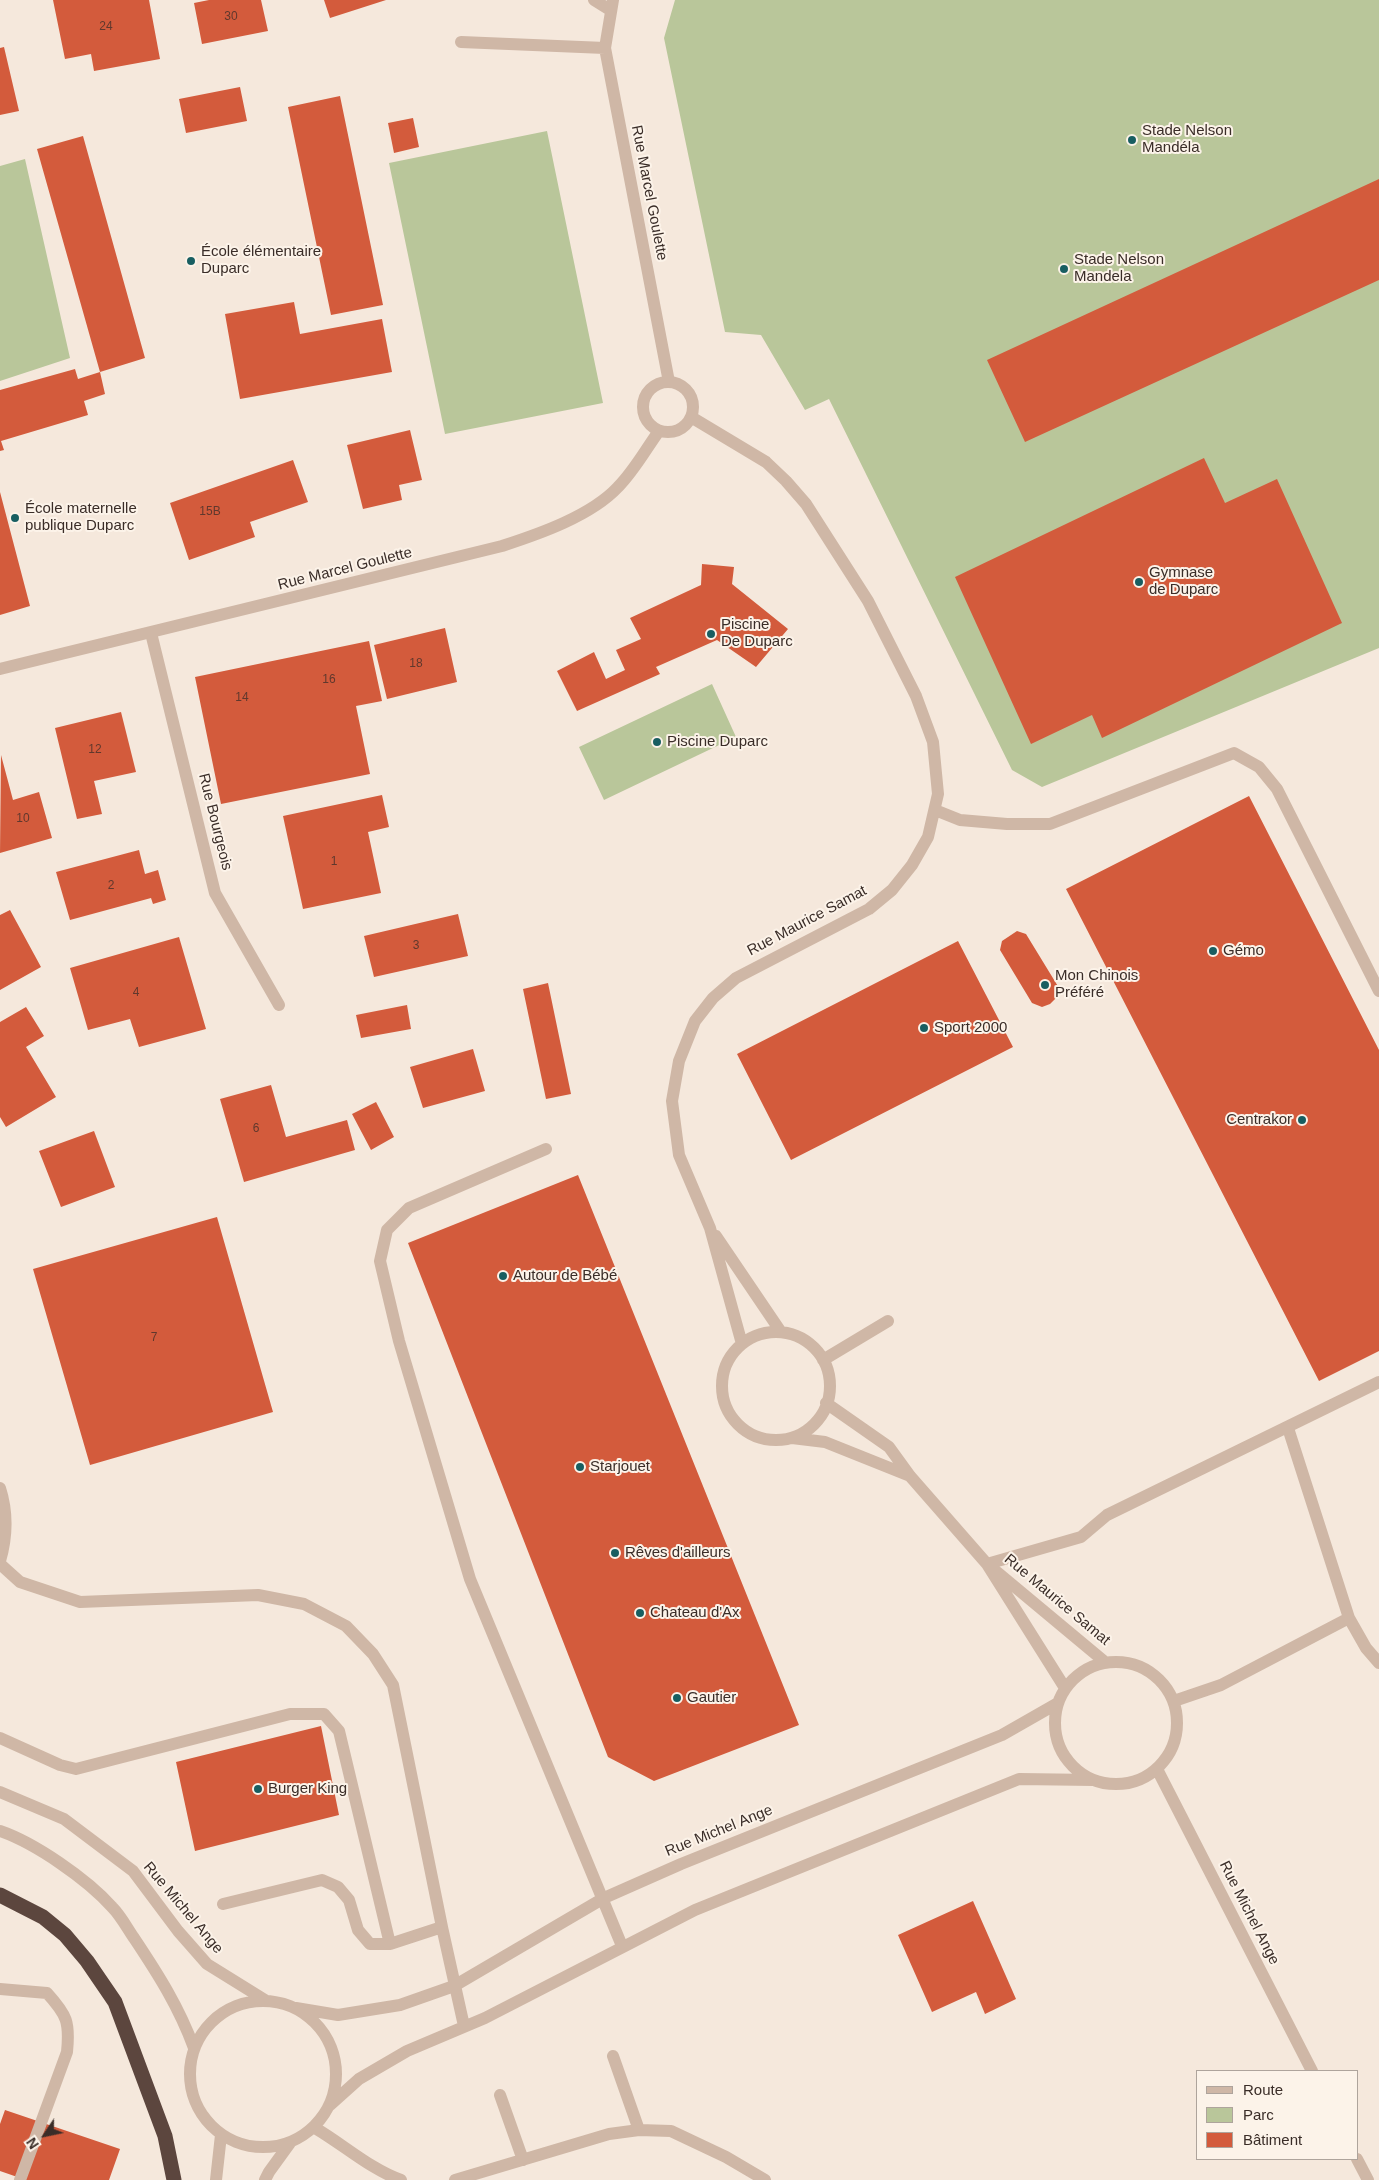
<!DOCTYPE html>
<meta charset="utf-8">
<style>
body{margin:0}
#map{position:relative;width:1379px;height:2180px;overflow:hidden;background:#f5e8dc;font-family:Arial,sans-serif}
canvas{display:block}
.legend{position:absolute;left:1196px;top:2070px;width:162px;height:90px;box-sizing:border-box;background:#fcf3e9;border:1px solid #aea49c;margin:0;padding:6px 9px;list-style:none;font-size:15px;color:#3a2d28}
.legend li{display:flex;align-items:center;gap:10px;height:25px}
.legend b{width:25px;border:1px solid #aea49c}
.north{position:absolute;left:20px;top:2110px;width:50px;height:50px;-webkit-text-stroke:4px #fcf3e9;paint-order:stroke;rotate:236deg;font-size:14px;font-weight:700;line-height:20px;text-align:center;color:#3a2d28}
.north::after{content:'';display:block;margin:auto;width:18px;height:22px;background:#3a2d28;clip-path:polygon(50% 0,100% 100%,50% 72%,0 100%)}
</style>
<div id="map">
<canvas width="1379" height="2180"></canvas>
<ul class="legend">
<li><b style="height:6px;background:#cfb7a6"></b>Route</li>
<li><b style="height:14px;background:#b9c69a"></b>Parc</li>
<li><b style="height:14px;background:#d35b3c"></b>Bâtiment</li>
</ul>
<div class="north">N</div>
</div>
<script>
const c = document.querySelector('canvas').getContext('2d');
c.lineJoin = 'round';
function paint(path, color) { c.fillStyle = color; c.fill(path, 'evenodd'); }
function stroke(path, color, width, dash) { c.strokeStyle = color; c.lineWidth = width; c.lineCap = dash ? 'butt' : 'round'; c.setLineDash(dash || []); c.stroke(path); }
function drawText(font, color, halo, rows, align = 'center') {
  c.font = font + ' Arial,sans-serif'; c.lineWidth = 4; c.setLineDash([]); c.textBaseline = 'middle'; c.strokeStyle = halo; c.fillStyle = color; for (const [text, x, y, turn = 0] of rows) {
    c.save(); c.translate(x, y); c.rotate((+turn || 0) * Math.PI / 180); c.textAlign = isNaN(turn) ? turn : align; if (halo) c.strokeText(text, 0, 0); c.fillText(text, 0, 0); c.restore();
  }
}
const green = new Path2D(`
 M 675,0 L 1379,0 L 1379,648 L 1042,787 L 1012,770 L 829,399 L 805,410 L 761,335 L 725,332 L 664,38 Z
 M 547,131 L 603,403 L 445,434 L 389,163 Z
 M 25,159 L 70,358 L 0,381 L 0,166 Z
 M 712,684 L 736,737 L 604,800 L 579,747 Z`);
const building = new Path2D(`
 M 53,0 L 149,0 L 160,59 L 94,71 L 91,54 L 65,59 Z
 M 209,0 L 261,0 L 268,31 L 202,44 L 194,3 Z
 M 324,0 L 386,0 L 330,18 Z
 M 4,47 L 19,111 L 0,115 L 0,48 Z
 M 240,87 L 247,121 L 186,133 L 179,99 Z
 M 340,96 L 383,305 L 331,315 L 288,107 Z
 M 413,118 L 419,147 L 394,153 L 388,123 Z
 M 83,136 L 145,358 L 100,372 L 37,149 Z
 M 1379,179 L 1379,280 L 1025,442 L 987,360 Z
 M 294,302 L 300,334 L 382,319 L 392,372 L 240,399 L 225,314 Z
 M 75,369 L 78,379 L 100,372 L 105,394 L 84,401 L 88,415 L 1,441 L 4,450 L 0,451 L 0,390 Z
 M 410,430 L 422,480 L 399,485 L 402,500 L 363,509 L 347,445 Z
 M 1204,458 L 1225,503 L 1277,479 L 1342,623 L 1102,738 L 1092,715 L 1031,744 L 955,577 Z
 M 293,460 L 308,502 L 250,522 L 255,537 L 189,560 L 170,503 Z
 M 0,492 L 30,606 L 0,615 Z
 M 702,564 L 734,567 L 732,584 L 788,629 L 756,667 L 717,640 L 656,667 L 660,674 L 577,711 L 557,671 L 594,652 L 606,679 L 625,670 L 616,650 L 641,639 L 630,618 L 701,585 Z
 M 445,628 L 457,682 L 387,699 L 374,645 Z
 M 369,641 L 382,701 L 356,706 L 370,774 L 221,804 L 195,677 Z
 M 121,712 L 136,772 L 94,781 L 102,814 L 77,819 L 55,728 Z
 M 1,755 L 13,800 L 39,792 L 52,838 L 0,853 Z
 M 382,795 L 389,827 L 368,832 L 381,893 L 303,909 L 283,816 Z
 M 1249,796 L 1379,1050 L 1379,1351 L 1319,1381 L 1066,889 Z
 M 139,850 L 145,874 L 158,870 L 166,900 L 153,904 L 151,898 L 70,920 L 56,872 Z
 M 10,910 L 41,967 L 0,990 L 0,915 Z
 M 458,914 L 468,956 L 374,977 L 364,936 Z
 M 1017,931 L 1026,934 L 1059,988 L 1057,997 L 1050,1004 L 1042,1007 L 1032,1003 L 1000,950 L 1002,941 Z
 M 179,937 L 206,1029 L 139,1047 L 130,1019 L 88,1030 L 70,968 Z
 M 958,941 L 1013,1047 L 791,1160 L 737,1054 Z
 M 548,983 L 571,1094 L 546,1099 L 523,989 Z
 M 407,1005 L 411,1029 L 361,1038 L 356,1015 Z
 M 26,1007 L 44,1036 L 26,1047 L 56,1097 L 6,1127 L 0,1117 L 0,1022 Z
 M 473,1049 L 485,1091 L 423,1108 L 410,1067 Z
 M 271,1085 L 286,1137 L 347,1120 L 355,1150 L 244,1182 L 220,1099 Z
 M 376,1102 L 394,1137 L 371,1150 L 352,1114 Z
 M 94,1131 L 115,1187 L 61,1207 L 39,1151 Z
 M 578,1175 L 799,1725 L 654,1781 L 608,1757 L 408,1243 Z
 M 217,1217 L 273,1412 L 90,1465 L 33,1269 Z
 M 321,1726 L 339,1815 L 195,1851 L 176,1762 Z
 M 973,1901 L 1016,1999 L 985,2014 L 976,1992 L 932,2012 L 898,1935 Z
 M 5,2110 L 120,2149 L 109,2180 L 26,2180 L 0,2171 L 0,2124 Z`);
const minor = new Path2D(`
 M 594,0 L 610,10
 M 613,0 L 605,48 L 669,382
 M 461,42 L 605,48
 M643 407a25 25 0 1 1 50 0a25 25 0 1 1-50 0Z
 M 691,417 L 766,462 L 786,481 L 806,504 L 868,601 L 916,696 L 933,742 L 938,794 L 928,837 L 912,865 L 892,890 L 869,909 L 736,978 L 713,998 L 695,1021 L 679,1061 L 672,1101 L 679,1155 L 710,1228 L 742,1344
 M 151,633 L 215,893 L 279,1005
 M 0,669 L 502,546 C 539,534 591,516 618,487 C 634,471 646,449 659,431
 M 935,810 L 960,820 L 1007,824 L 1050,824 L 1234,753 L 1259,767 L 1277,789 L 1379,991
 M 546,1149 L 409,1208 L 387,1230 L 380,1261 L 399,1341 L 470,1579 L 622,1946
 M 716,1236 L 781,1332
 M722 1386a54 54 0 1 1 108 0a54 54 0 1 1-108 0Z
 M 823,1360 L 888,1321
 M 826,1403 L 889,1447 L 910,1476 L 987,1564 L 1065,1688
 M 1288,1428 L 1349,1618
 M 792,1438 L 825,1442 L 910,1476
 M 0,1488 C 8,1513 7,1537 0,1561
 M 0,1564 L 20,1582 L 80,1602 L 258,1595 L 304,1604 L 346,1626 L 373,1654 L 393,1685 L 442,1927
 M 987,1564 L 1081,1537 L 1107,1515 L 1379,1382
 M 997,1572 L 1105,1662
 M1055 1723a61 61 0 1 1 122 0a61 61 0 1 1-122 0Z
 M 1174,1701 L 1221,1685 L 1349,1618 L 1366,1648 L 1379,1663
 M 0,1738 L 60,1765 L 76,1769 L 290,1714 L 324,1714 L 339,1731 L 390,1944 L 442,1927 L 464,2026
 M 1157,1769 L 1312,2071
 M 0,1792 L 64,1819 L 133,1871 L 178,1931 L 207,1964 L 265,2000
 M 0,1831 C 35,1843 87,1879 112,1907 C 121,1916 127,1928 134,1938 C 158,1974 179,2007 194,2048
 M 223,1904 L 322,1880 L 338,1887 L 349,1900 L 358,1930 L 370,1944 L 390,1944
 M 0,1989 L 47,1993 C 67,2015 70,2022 67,2052 L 20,2180
 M190 2074a73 73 0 1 1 146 0a73 73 0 1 1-146 0Z
 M 296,2008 L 338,2015 L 400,2005 L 454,1986 L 604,1898 L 681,1864 L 1002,1735 L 1058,1703
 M 613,2056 L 639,2130
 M 500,2095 L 523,2160
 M 330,2105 L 359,2079 L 407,2051 L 485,2018 L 695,1910 L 1019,1779 L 1094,1780
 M 315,2128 C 344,2145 370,2169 401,2180
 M 1357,2159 L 1368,2180
 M 216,2180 L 221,2135
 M 265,2180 L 269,2172 L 290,2143
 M 455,2180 L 609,2134 L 639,2130 L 671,2131 L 726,2157 L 765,2180`);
const highway = new Path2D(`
 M 0,1895 L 43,1917 L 65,1935 L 87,1961 L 115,2002 L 165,2136 L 174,2180`);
const markers = [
 [1132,140,5,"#185e61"],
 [191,261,5,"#185e61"],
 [1064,269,5,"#185e61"],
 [15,518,5,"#185e61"],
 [1139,582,5,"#185e61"],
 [711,634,5,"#185e61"],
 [657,742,5,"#185e61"],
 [1213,951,5,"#185e61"],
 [1045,985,5,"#185e61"],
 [924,1028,5,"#185e61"],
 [1302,1120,5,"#185e61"],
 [503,1276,5,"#185e61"],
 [580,1467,5,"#185e61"],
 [615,1553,5,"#185e61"],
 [640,1613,5,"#185e61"],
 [677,1698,5,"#185e61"],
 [258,1789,5,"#185e61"]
];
const numberNames = [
 ["30",231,17],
 ["24",106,27],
 ["15B",210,512],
 ["18",416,664],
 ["16",329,680],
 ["14",242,698],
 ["12",95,750],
 ["10",23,819],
 ["1",334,862],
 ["2",111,886],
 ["3",416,946],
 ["4",136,993],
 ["6",256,1129],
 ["7",154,1338]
];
const poiNames = [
 ["Stade Nelson",1142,131],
 ["Mandéla",1142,148],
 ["École élémentaire",201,252],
 ["Duparc",201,269],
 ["Stade Nelson",1074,260],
 ["Mandela",1074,277],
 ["École maternelle",25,509],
 ["publique Duparc",25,526],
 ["Gymnase",1149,573],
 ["de Duparc",1149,590],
 ["Piscine",721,625],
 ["De Duparc",721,642],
 ["Piscine Duparc",667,742],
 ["Gémo",1223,951],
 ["Mon Chinois",1055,976],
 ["Préféré",1055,993],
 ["Sport 2000",934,1028],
 ["Centrakor",1292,1120,"right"],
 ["Autour de Bébé",513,1276],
 ["Starjouet",590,1467],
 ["Rêves d'ailleurs",625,1553],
 ["Chateau d'Ax",650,1613],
 ["Gautier",687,1698],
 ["Burger King",268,1789]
];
const streetNames = [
 ["Rue Marcel Goulette",649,193,79],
 ["Rue Marcel Goulette",345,569,-14],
 ["Rue Bourgeois",215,822,76],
 ["Rue Maurice Samat",807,921,-28],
 ["Rue Maurice Samat",1057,1600,40],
 ["Rue Michel Ange",719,1831,-22],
 ["Rue Michel Ange",183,1908,50],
 ["Rue Michel Ange",1249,1913,63]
];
paint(green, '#b9c69a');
paint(building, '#d35b3c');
stroke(minor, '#cfb7a6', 12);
stroke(highway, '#5c463e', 15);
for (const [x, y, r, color] of markers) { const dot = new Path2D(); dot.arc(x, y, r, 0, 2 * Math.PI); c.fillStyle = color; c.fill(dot); stroke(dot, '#fcf3e9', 2); }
drawText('12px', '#60382d', null, numberNames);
drawText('15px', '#3a2d28', '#fcf3e9', poiNames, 'left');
drawText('15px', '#3a2d28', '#fcf3e9', streetNames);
</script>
